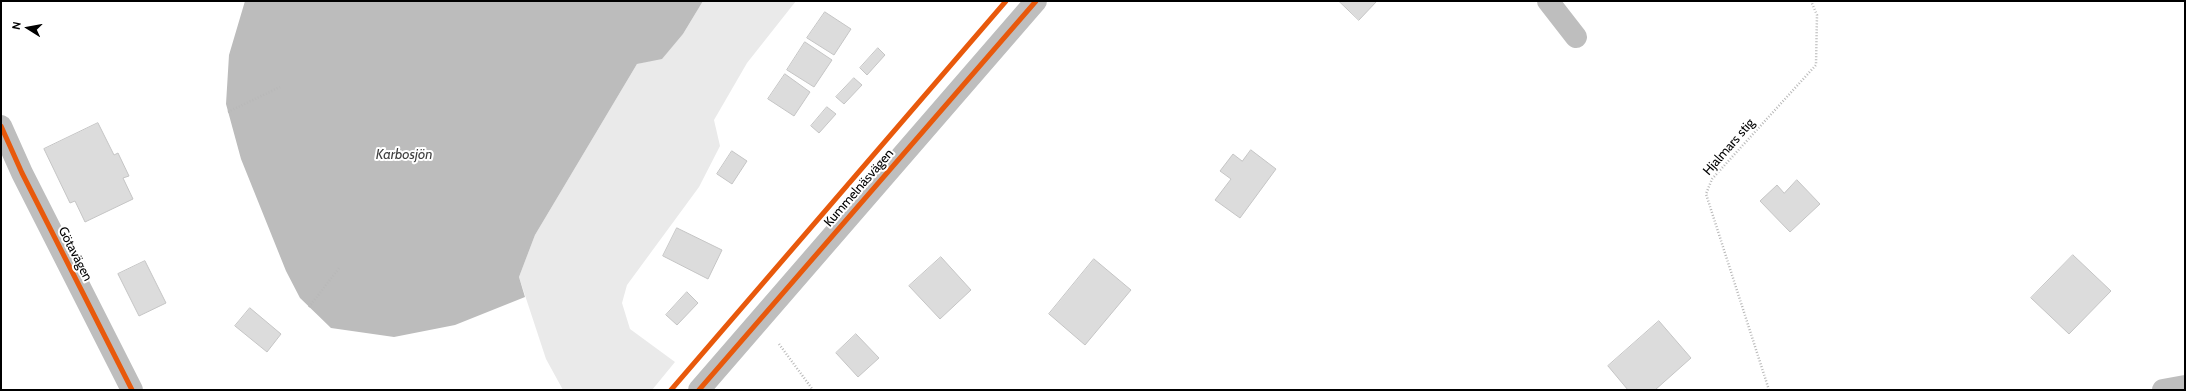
<!DOCTYPE html>
<meta charset="utf-8">
<style>
body{margin:0}
#map{position:relative;width:2186px;height:391px;overflow:hidden;background:#fff;font-family:Cabin,sans-serif}
canvas{display:block}
.frame{position:absolute;inset:0;border:2px solid #000;pointer-events:none}
.north{position:absolute;left:8px;top:8px;width:40px;height:40px;-webkit-text-stroke:3px #fff;paint-order:stroke;rotate:281deg;font-size:11px;font-weight:700;line-height:16px;text-align:center;color:#000}
.north::after{content:'';display:block;margin:auto;width:14px;height:18px;background:#000;clip-path:polygon(50% 0,100% 100%,50% 72%,0 100%)}
</style>
<div id="map">
<canvas width="2186" height="391"></canvas>
<div class="frame"></div>
<div class="north">N</div>
</div>
<script>
const c = document.querySelector('canvas').getContext('2d');
c.lineJoin = 'round';
function paint(path, color) { c.fillStyle = color; c.fill(path, 'evenodd'); }
function stroke(path, color, width, dash) { c.strokeStyle = color; c.lineWidth = width; c.lineCap = dash ? 'butt' : 'round'; c.setLineDash(dash || []); c.stroke(path); }
function drawText(font, color, halo, rows, align = 'center') {
  c.font = font + ' Cabin,sans-serif'; c.lineWidth = 4; c.setLineDash([]); c.textBaseline = 'middle'; c.strokeStyle = halo; c.fillStyle = color; for (const [text, x, y, turn = 0] of rows) {
    c.save(); c.translate(x, y); c.rotate((+turn || 0) * Math.PI / 180); c.textAlign = isNaN(turn) ? turn : align; if (halo) c.strokeText(text, 0, 0); c.fillText(text, 0, 0); c.restore();
  }
}
const green = new Path2D(`
 M 703,1 L 796,1 L 747,63 L 714,120 L 720,146 L 699,187 L 627,285 L 622,303 L 630,329 L 675,362 L 652,390 L 563,390 L 546,359 L 519,277 L 535,235 L 637,64 L 662,58 L 683,34 Z`);
const water = new Path2D(`
 M 245,1 L 703,1 L 683,34 L 662,59 L 637,64 L 535,235 L 519,277 L 525,297 L 455,325 L 394,337 L 331,328 L 300,298 L 286,271 L 241,159 L 226,104 L 229,55 Z`);
const building = new Path2D(`
 M 1339,1 L 1377,1 L 1359,20 Z
 M 825,12 L 851,29 L 834,55 L 807,38 Z
 M 805,42 L 832,60 L 814,87 L 787,70 Z
 M 878,48 L 885,55 L 867,75 L 860,68 Z
 M 785,74 L 810,92 L 794,116 L 768,99 Z
 M 854,78 L 862,85 L 844,104 L 836,97 Z
 M 827,107 L 836,114 L 819,133 L 811,126 Z
 M 98,123 L 114,155 L 118,153 L 129,176 L 123,178 L 133,199 L 85,222 L 75,201 L 70,203 L 44,149 Z
 M 1251,150 L 1276,169 L 1240,218 L 1215,200 L 1231,179 L 1220,171 L 1233,154 L 1242,161 Z
 M 732,151 L 747,161 L 732,184 L 717,174 Z
 M 1797,180 L 1820,204 L 1790,232 L 1760,201 L 1777,185 L 1784,193 Z
 M 677,228 L 722,250 L 708,279 L 663,256 Z
 M 2073,255 L 2111,291 L 2069,334 L 2031,298 Z
 M 941,257 L 971,290 L 940,319 L 909,286 Z
 M 1094,259 L 1131,290 L 1085,345 L 1049,314 Z
 M 145,261 L 166,303 L 139,316 L 118,274 Z
 M 687,292 L 698,303 L 677,325 L 666,315 Z
 M 250,308 L 281,334 L 267,352 L 235,326 Z
 M 1659,321 L 1691,358 L 1655,390 L 1628,390 L 1608,366 Z
 M 856,334 L 879,358 L 858,377 L 836,353 Z`);
const path = new Path2D(`
 M 228,112 L 280,87
 M 309,307 L 340,267
 M 779,344 L 813,390
 M 1769,390 L 1706,194 L 1712,179 L 1816,65 L 1817,15 L 1811,1`);
const minor = new Path2D(`
 M 1548,1 L 1576,37
 M 1,126 L 22,173 L 132,390
 M 2163,390 L 2185,386`);
const tertiary = new Path2D(`
 M 699,390 L 1036,1`);
const cycleway = new Path2D(`
 M 1,126 L 22,173 L 132,390
 M 671,390 L 1006,1
 M 699,390 L 1036,1`);
const streetNames = [
 ["Hjalmars stig",1729,147,-49],
 ["Kummelnäsvägen",859,188,-49],
 ["Götavägen",75,254,63]
];
const waterNames = [
 ["Karbosjön",404,155]
];
paint(green, '#eaeaea');
paint(water, '#bcbcbc');
paint(building, '#dcdcdc');
stroke(building, '#c5c5c5', 1);
stroke(path, '#b8b8b8', 2.5, [1, 2]);
stroke(minor, '#bebebe', 22);
stroke(tertiary, '#bebebe', 22);
stroke(cycleway, '#e8590c', 5);
drawText('13px', '#000', '#fff', streetNames);
drawText('italic 14px', '#404040', '#fff', waterNames);
</script>
